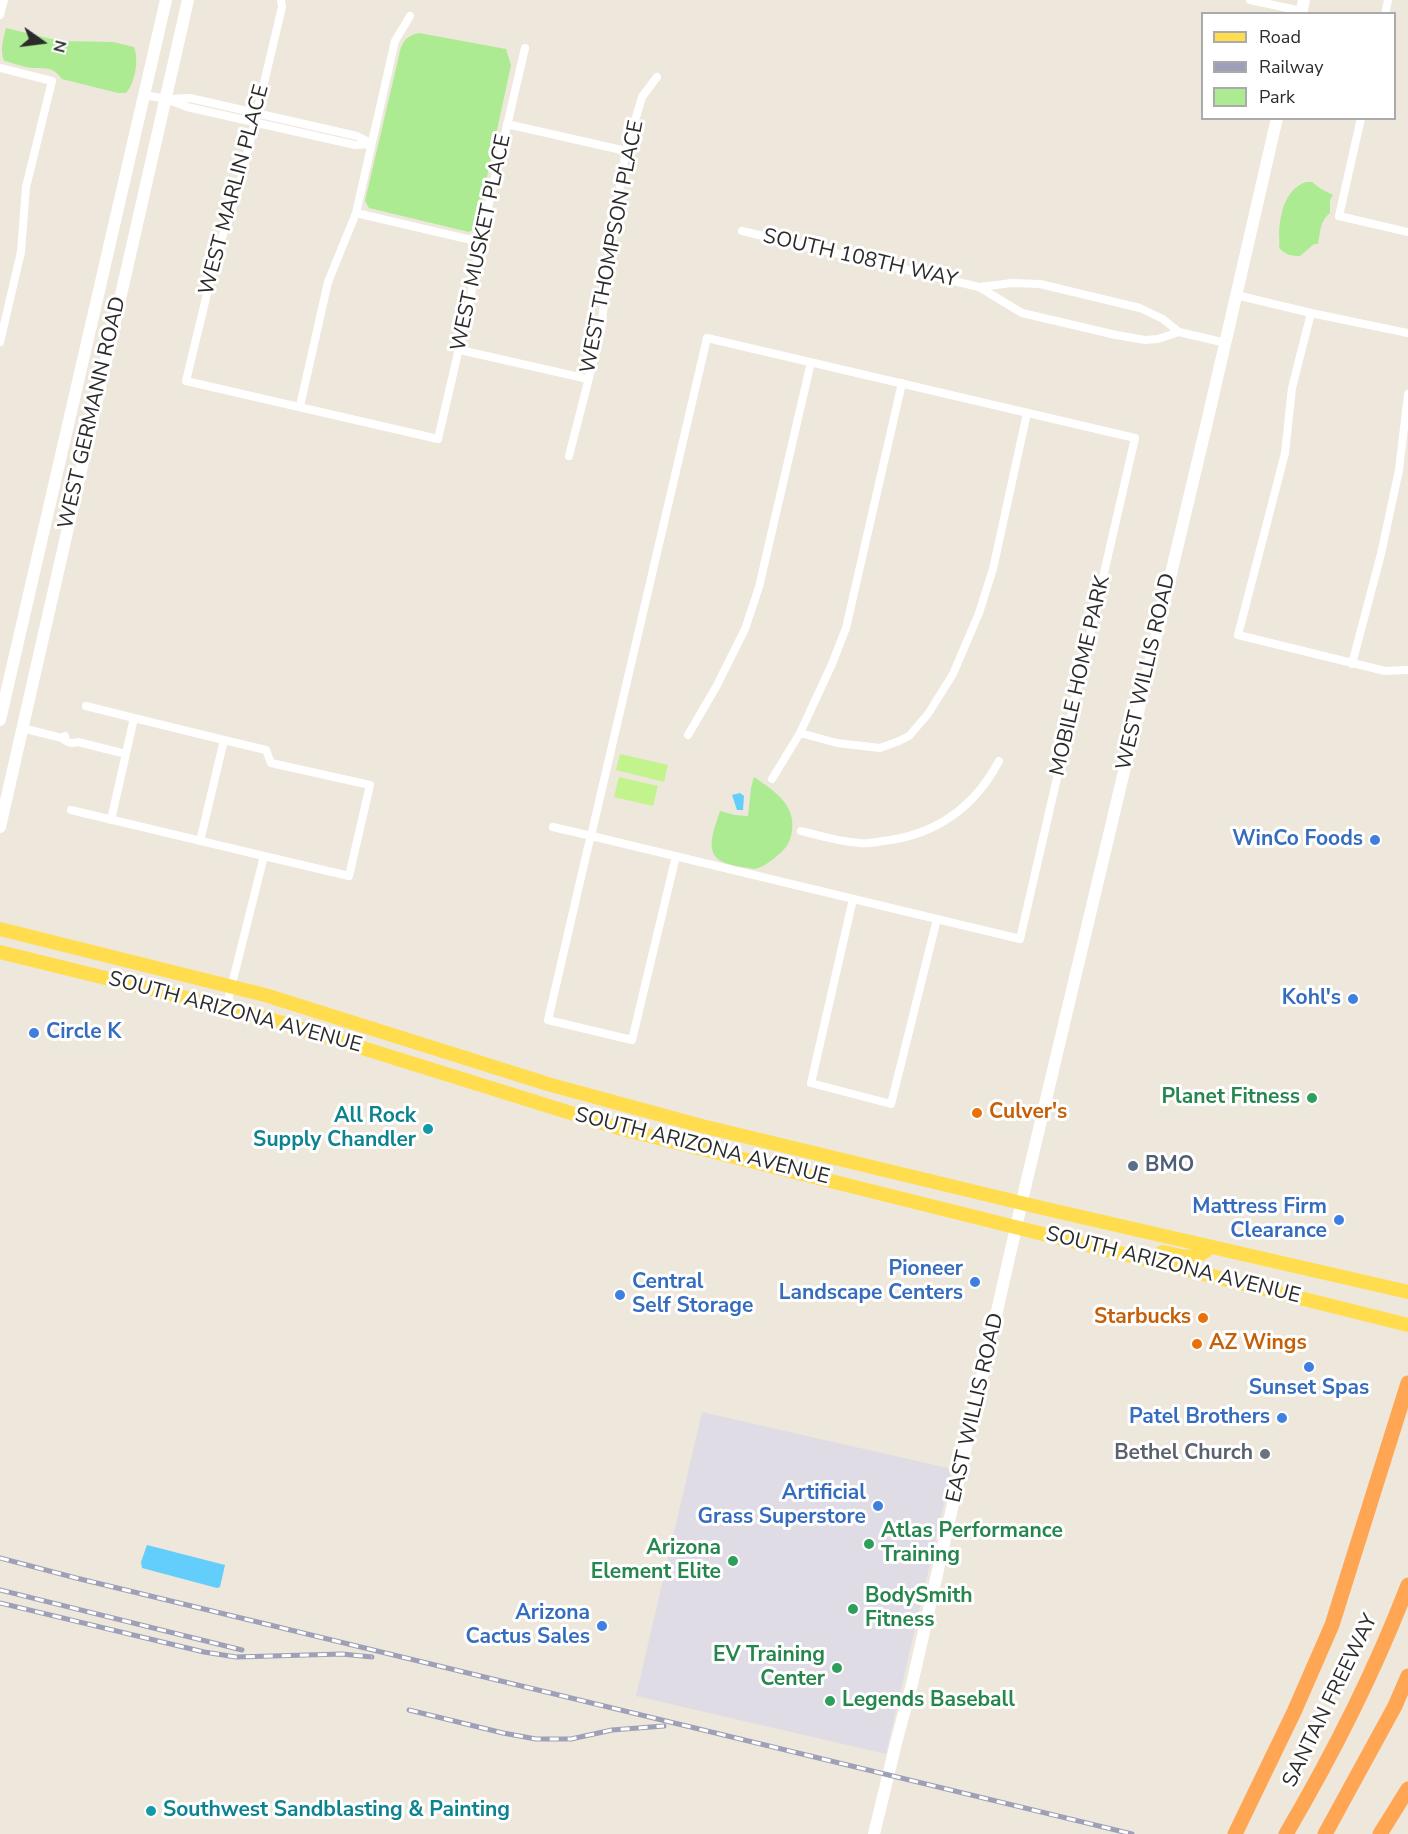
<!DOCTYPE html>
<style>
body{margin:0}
#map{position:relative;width:1408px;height:1834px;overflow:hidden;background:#eee7db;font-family:"Nunito Sans",sans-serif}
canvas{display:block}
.legend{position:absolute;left:1201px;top:12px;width:195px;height:108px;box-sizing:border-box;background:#fff;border:2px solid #aaa;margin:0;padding:8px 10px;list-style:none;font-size:18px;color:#2b2b2b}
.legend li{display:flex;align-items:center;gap:12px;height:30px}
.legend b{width:30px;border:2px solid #aaa}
.north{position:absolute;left:12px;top:12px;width:60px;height:60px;-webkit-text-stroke:4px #fff;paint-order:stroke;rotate:104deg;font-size:16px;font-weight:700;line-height:24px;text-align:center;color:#2b2b2b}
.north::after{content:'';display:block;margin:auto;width:21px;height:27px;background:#2b2b2b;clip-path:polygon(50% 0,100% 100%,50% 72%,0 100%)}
</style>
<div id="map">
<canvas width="1408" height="1834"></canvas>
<ul class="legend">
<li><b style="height:8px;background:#ffdd4f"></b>Road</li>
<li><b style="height:8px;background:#9da0b7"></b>Railway</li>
<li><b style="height:16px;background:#aceb92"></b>Park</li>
</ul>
<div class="north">N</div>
</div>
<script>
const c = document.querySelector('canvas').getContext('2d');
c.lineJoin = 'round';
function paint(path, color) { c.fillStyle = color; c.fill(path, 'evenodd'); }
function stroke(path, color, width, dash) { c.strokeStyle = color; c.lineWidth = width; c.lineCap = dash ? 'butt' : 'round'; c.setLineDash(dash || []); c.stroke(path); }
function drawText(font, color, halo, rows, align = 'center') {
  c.font = font + ' "Nunito Sans",sans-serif'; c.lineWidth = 6; c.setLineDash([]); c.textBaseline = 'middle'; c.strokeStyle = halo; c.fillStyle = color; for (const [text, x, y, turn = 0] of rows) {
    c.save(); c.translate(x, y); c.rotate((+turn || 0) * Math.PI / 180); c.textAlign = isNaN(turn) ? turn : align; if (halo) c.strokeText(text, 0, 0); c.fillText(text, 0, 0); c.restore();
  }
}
const industrial = new Path2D(`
 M 702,1412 L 952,1469 L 886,1754 L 636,1696 Z`);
const green = new Path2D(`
 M 6,28 L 60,41 L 113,42 L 134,47 C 139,60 135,83 126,93 L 118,93 L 62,79 C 52,66 47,69 32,68 C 23,67 13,63 4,61 C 0,50 3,40 6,28 Z
 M 419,33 L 506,49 L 511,65 L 476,228 L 469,232 L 369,208 L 365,201 L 401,47 C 405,38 410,35 419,33 Z
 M 1306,182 L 1312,182 L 1321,189 L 1333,195 L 1330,200 L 1330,213 C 1320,220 1320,234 1318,244 L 1314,244 L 1300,256 C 1291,256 1286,255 1279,248 C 1280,243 1279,239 1279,234 C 1280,214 1285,189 1306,182 Z
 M 754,777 C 773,790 796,804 792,831 C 791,840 786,849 778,855 C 772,860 763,868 754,869 C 744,867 730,866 721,861 C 703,852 716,825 720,811 L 735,815 L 748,816 L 751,788 Z`);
const pitch = new Path2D(`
 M 620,754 L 668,765 L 664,782 L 616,770 Z
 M 619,777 L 658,786 L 653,806 L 614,797 Z`);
const water = new Path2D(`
 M 740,793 L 744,796 L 743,810 L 737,810 L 732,795 Z
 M 147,1545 L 225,1565 L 220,1587 L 217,1588 L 142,1568 L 141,1562 Z`);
const street = new Path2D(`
 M 281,0 L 282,7 L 239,188 L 217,252 L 186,381 L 438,439 L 470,301 L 480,242 L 525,48
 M 1250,0 L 1302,11
 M 1385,14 L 1388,0
 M 0,15 L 4,0
 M 0,68 L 52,81 L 26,187 L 21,252 L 0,342
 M 145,95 L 166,99 L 187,107 L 355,145 L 371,144
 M 171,99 L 190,98 L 357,136 L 371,143
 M 1361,118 L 1339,216 L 1408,232
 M 507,124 L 626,151
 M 356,213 L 480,242
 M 742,231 L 979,287 L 1022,313 L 1116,335 L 1145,340 L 1158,339 L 1179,332
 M 979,287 L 1012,283 L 1040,284 L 1140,308 L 1163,319 L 1179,332 L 1226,343
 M 1236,295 L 1311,313 L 1408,333
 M 1311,313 L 1292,388 L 1285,453 L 1238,635 L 1385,671 L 1408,670
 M 460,350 L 588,379
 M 300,406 L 328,282 L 356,213 L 395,41 L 410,16
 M 569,456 L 601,331 L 612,233 L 626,151 L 642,97 L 657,77
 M 1352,664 L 1381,554 L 1399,470 L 1408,394
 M 86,706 L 134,718
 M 22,728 L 62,738 L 65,736
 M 800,733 L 837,743 L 880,748 L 899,741 L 909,736 L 928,714 L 953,674 L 979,613 L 993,569 L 1027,413
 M 688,735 L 716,687 L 745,629 L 759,587 L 811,362
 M 62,738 C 66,742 72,744 78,742 L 126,754
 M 772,779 L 800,733 L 832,664 L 846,628 L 902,383
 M 71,810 L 264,856 L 226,1008
 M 111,820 L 134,718 L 224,740
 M 553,827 C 569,831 584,834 600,838 L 1020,939 L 1135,438 L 707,338 L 591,836 L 588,847 L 548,1020 L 632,1040 L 676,856
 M 801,831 C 820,836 841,842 860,843 C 867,844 876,842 883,841 C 936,835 974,808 999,761
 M 200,841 L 224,740 L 266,750 L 271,763 L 370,785 L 349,876 L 264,856
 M 853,899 L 811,1083 L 891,1104 L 937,919`);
const secondary = new Path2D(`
 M 1301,14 L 1304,0
 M 0,720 L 166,0
 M 0,827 L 188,0
 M 874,1834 L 897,1739 L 912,1684 L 1025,1188 L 1208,418 L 1277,118`);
const primary = new Path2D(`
 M 0,929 L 265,995 L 551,1085 L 702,1126 L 1038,1207 L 1408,1292
 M 0,952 L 260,1016 L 622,1129 L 1408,1325
 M 1148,1260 L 1163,1252 C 1181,1256 1195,1262 1209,1248`);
const highway = new Path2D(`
 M 1235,1834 L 1294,1712 L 1332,1625 L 1408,1383
 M 1286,1834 C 1333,1754 1375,1671 1408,1585
 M 1325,1834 L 1395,1706 L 1408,1676
 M 1380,1834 L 1408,1789`);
const rail = new Path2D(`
 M 0,1558 L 76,1578 L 1132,1834
 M 0,1590 L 242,1650
 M 0,1603 L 204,1652 L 236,1657 L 342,1654 L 372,1657
 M 409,1710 L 503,1733 L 536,1739 L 571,1739 L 612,1730 L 664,1726`);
const markers = [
 [1375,840,6,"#3f7fe0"],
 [1353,999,6,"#3f7fe0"],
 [34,1033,6,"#3f7fe0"],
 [1312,1098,6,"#2e9e5b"],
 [977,1113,6,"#e8710a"],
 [428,1129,6,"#0f9aa8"],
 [1133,1166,6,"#5c6f8a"],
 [1339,1220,6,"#3f7fe0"],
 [975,1282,6,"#3f7fe0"],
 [620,1295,6,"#3f7fe0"],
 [1203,1318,6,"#e8710a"],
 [1197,1344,6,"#e8710a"],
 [1309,1367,6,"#3f7fe0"],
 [1282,1418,6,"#3f7fe0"],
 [1265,1454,6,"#6b7280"],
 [878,1506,6,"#3f7fe0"],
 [869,1544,6,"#2e9e5b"],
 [733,1561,6,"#2e9e5b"],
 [853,1609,6,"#2e9e5b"],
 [602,1626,6,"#3f7fe0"],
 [837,1668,6,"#2e9e5b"],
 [830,1701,6,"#2e9e5b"],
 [151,1811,6,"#0f9aa8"]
];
const streetNames = [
 ["WEST MARLIN PLACE",235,190,-75],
 ["WEST MUSKET PLACE",482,243,-78],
 ["WEST THOMPSON PLACE",613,247,-79],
 ["SOUTH 108TH WAY",860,259,13],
 ["WEST GERMANN ROAD",93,413,-77],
 ["WEST WILLIS ROAD",1147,672,-77],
 ["MOBILE HOME PARK",1081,676,-77],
 ["SOUTH ARIZONA AVENUE",235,1013,15],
 ["SOUTH ARIZONA AVENUE",702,1147,14],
 ["SOUTH ARIZONA AVENUE",1173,1266,14],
 ["EAST WILLIS ROAD",976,1408,-77],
 ["SANTAN FREEWAY",1331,1701,-64]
];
const shopNames = [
 ["WinCo Foods",1363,840],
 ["Kohl's",1341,999],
 ["Circle K",46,1033,"left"],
 ["Mattress Firm",1327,1208],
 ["Clearance",1327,1232],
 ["Pioneer",963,1270],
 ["Landscape Centers",963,1294],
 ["Central",632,1283,"left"],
 ["Self Storage",632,1307,"left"],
 ["Sunset Spas",1309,1389,"center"],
 ["Patel Brothers",1270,1418],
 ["Artificial",866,1494],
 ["Grass Superstore",866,1518],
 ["Arizona",590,1614],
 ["Cactus Sales",590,1638]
];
const leisureNames = [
 ["Planet Fitness",1300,1098],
 ["Atlas Performance",881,1532,"left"],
 ["Training",881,1556,"left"],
 ["Arizona",721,1549],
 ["Element Elite",721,1573],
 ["BodySmith",865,1597,"left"],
 ["Fitness",865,1621,"left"],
 ["EV Training",825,1656],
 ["Center",825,1680],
 ["Legends Baseball",842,1701,"left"]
];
const foodNames = [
 ["Culver's",989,1113],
 ["Starbucks",1191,1318,"right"],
 ["AZ Wings",1209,1344]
];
const cultureNames = [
 ["All Rock",416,1117],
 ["Supply Chandler",416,1141],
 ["Southwest Sandblasting & Painting",163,1811,"left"]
];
const serviceNames = [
 ["BMO",1145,1166]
];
const worshipNames = [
 ["Bethel Church",1253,1454]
];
paint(industrial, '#e0dce6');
paint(green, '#aceb92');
paint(pitch, '#c3f38c');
paint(water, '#63cdfb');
stroke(street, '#fff', 8);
stroke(secondary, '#fff', 12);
stroke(primary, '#ffdd4f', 14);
stroke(highway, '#ffa655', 15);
stroke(rail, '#9da0b7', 5);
stroke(rail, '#fff', 3, [9]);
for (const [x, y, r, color] of markers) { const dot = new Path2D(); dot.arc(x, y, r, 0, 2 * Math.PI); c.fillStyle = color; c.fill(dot); stroke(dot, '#fff', 2); }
drawText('21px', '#2b2b2b', '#fff', streetNames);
drawText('bold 21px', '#366cbe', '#fff', shopNames, 'right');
drawText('bold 21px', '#27864d', '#fff', leisureNames, 'right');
drawText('bold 21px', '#c56008', '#fff', foodNames, 'left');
drawText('bold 21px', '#0d838f', '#fff', cultureNames, 'right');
drawText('bold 21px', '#4e5e75', '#fff', serviceNames, 'left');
drawText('bold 21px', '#5b616d', '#fff', worshipNames, 'right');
</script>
